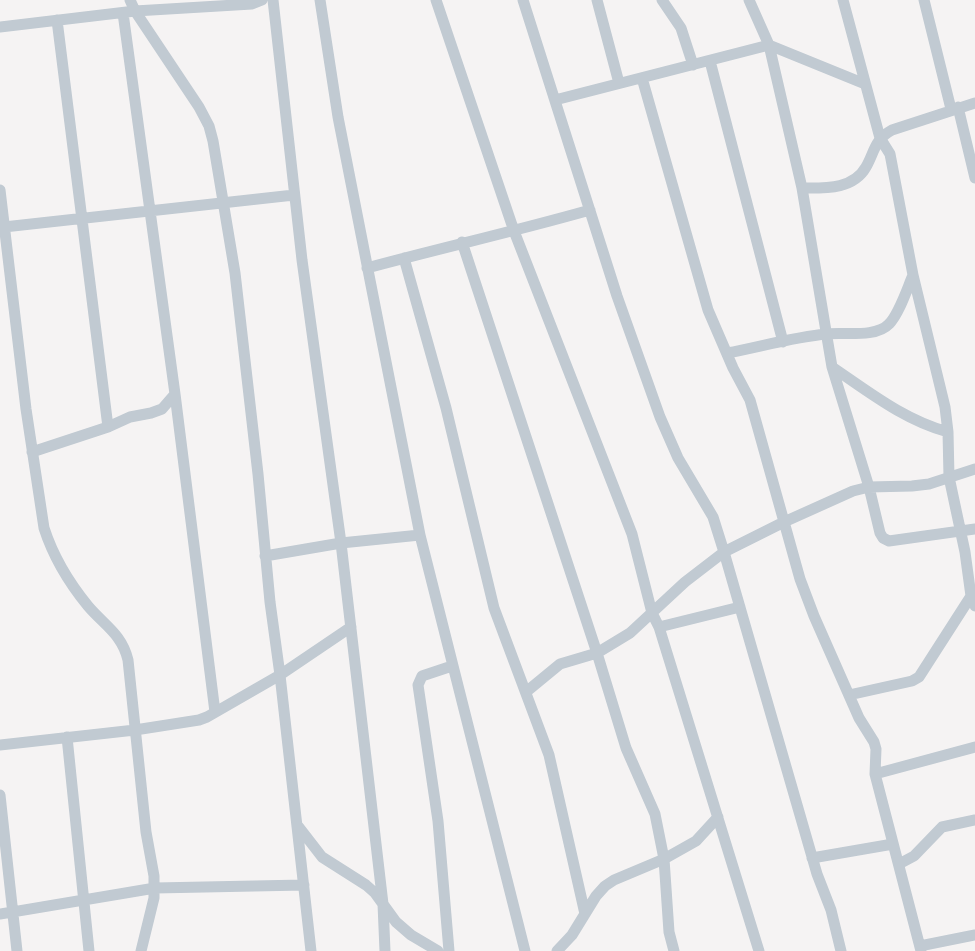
<!DOCTYPE html>
<style>
body{margin:0}
canvas{display:block;background:#f5f3f3}
</style>
<canvas width="975" height="951"></canvas>
<script>
const c = document.querySelector('canvas').getContext('2d');
c.lineJoin = 'round';
function stroke(path, color, width, dash) { c.strokeStyle = color; c.lineWidth = width; c.lineCap = dash ? 'butt' : 'round'; c.setLineDash(dash || []); c.stroke(path); }
const minor = new Path2D(`
 M 130,0 L 135,11 L 199,107 L 209,126 L 213,141 L 235,273 L 258,474 L 270,602 L 280,675 L 311,951
 M 273,0 L 302,260 L 341,543 L 383,904 L 385,951
 M 320,0 L 338,117 L 420,535 L 525,951
 M 436,0 L 514,231 L 632,534 L 652,613 L 659,627 L 759,951
 M 523,0 L 617,296 L 660,417 L 678,458 L 713,517 L 724,552 L 817,874 L 831,910 L 841,951
 M 597,0 L 619,83
 M 662,0 L 681,28 L 693,65
 M 749,0 L 769,45 L 802,188 L 832,367 L 869,487 L 880,533 L 883,538 L 889,541 L 975,529
 M 843,0 L 880,138 L 890,154 L 913,275 L 945,407 L 948,432 L 949,477 L 965,552 L 971,596 L 975,606
 M 924,0 L 951,109
 M 123,13 L 175,394 L 215,712
 M 57,20 L 108,427
 M 0,27 L 135,11 L 252,4 L 262,0
 M 710,61 L 783,342
 M 642,78 L 708,310 L 733,368 L 750,400 L 800,579 L 814,616 L 859,718 L 874,742 L 876,749 L 875,774 L 921,951
 M 555,100 L 769,45 L 865,84
 M 958,107 L 975,178
 M 802,188 C 824,188 853,190 866,167 C 875,151 874,140 892,130 L 975,103
 M 0,190 L 26,409 L 44,528 C 53,556 70,584 88,606 C 104,625 122,634 128,660 L 146,832 L 154,876 L 154,898 L 141,951
 M 4,227 L 294,195
 M 462,242 L 597,653 L 626,748 L 655,814 L 664,859 L 669,932 L 674,951
 M 404,258 L 446,408 L 494,608 L 549,755 L 585,914
 M 367,268 C 441,248 516,231 590,210
 M 727,353 C 760,347 793,337 827,334 C 844,332 876,338 889,324 C 899,314 907,289 913,275
 M 832,367 C 869,392 904,420 948,432
 M 32,452 L 108,427 L 130,417 L 151,413 L 162,409 L 175,394
 M 265,556 L 341,543 L 420,535
 M 659,627 L 740,607
 M 526,692 L 560,664 L 597,653 L 630,633 L 685,582 L 724,552 L 784,522 L 853,491 L 869,487 L 912,486 L 929,484 L 975,469
 M 849,695 L 912,681 L 919,677 L 971,596
 M 67,737 L 89,951
 M 0,745 L 135,730 L 199,720 L 207,717 L 280,675 L 351,627
 M 875,774 L 975,747
 M 0,795 L 17,951
 M 298,826 L 322,857 L 366,885 L 375,893 L 396,922 L 411,935 L 438,951
 M 812,858 L 893,844
 M 899,864 L 914,856 L 942,827 L 975,820
 M 0,914 L 155,888 L 304,885
 M 920,946 L 975,935
 M 449,951 L 438,821 L 418,685 L 422,676 L 452,666
 M 557,951 L 572,935 L 596,896 L 605,886 L 614,880 L 664,859 L 696,841 L 718,817`);
stroke(minor, '#c1cad2', 11);
</script>
